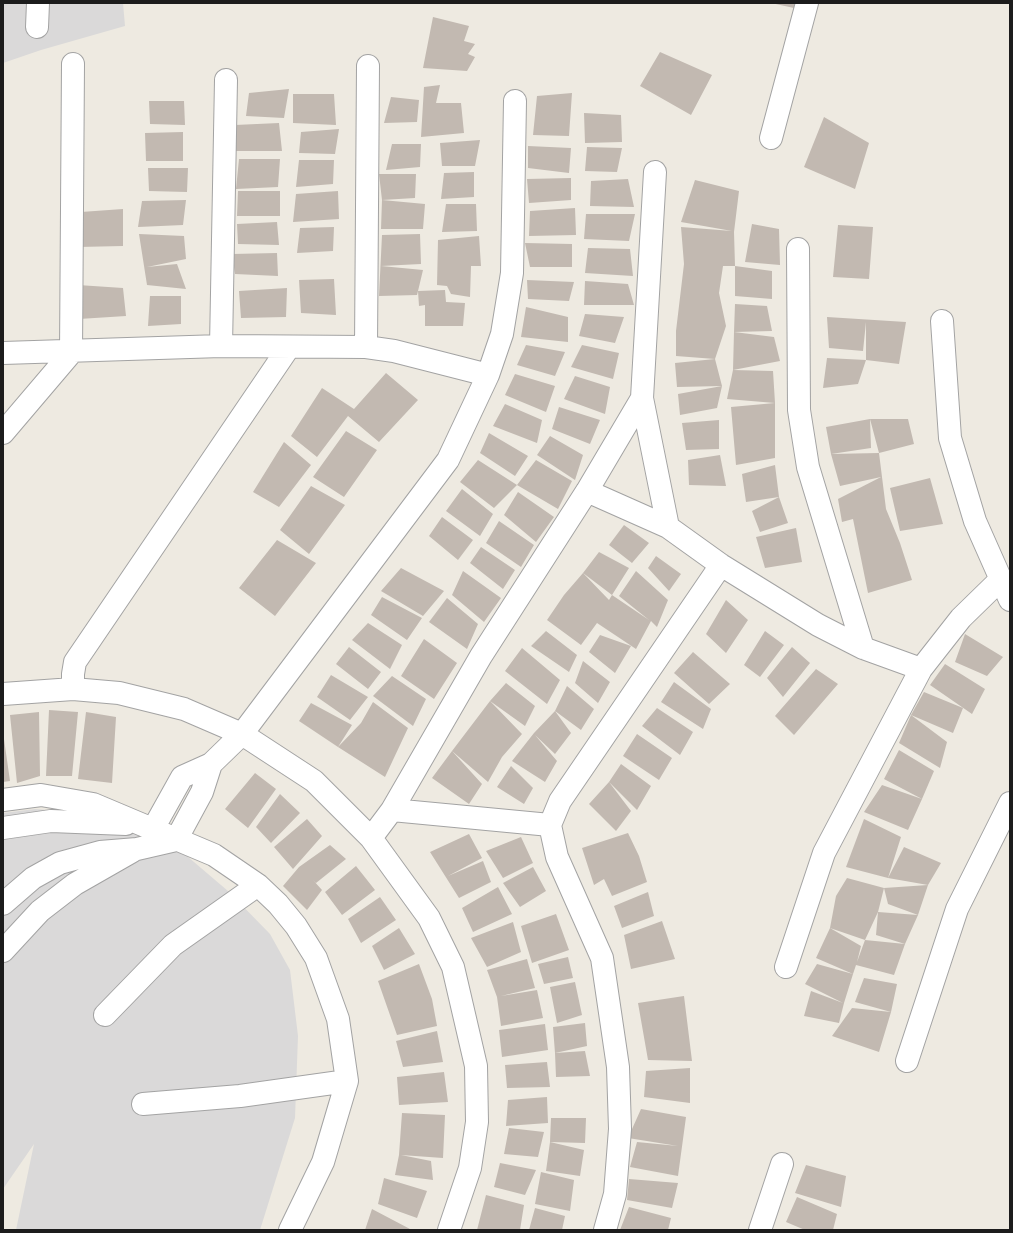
<!DOCTYPE html>
<style>
body{margin:0}
#map{position:relative;width:1013px;height:1233px;overflow:hidden;background:#eeeae1;font-family:"Public Sans",sans-serif}
canvas{display:block}
.frame{position:absolute;inset:0;border:4px solid #1c1c1c;pointer-events:none}
</style>
<div id="map">
<canvas width="1013" height="1233"></canvas>
<div class="frame"></div>
</div>
<script>
const c = document.querySelector('canvas').getContext('2d');
c.lineJoin = 'round';
function paint(path, color) { c.fillStyle = color; c.fill(path, 'evenodd'); }
function stroke(path, color, width, dash) { c.strokeStyle = color; c.lineWidth = width; c.lineCap = dash ? 'butt' : 'round'; c.setLineDash(dash || []); c.stroke(path); }
const residential = new Path2D(`
 M 3,3 L 123,3 L 125,26 L 41,50 L 3,63 Z
 M 35,809 L 101,814 L 174,845 L 228,891 L 270,934 L 290,970 L 298,1036 L 295,1118 L 260,1230 L 16,1230 L 34,1144 L 3,1189 L 3,813 Z`);
const building = new Path2D(`
 M 771,3 L 795,3 L 794,8 Z
 M 433,17 L 469,26 L 464,41 L 475,44 L 468,54 L 475,57 L 467,71 L 423,68 Z
 M 660,52 L 712,75 L 691,115 L 640,86 Z
 M 440,85 L 436,103 L 461,103 L 464,133 L 421,137 L 424,87 Z
 M 289,89 L 284,118 L 246,116 L 249,93 Z
 M 572,93 L 569,136 L 533,135 L 537,96 Z
 M 293,94 L 334,94 L 336,125 L 293,123 Z
 M 391,97 L 419,100 L 417,122 L 384,123 Z
 M 149,101 L 184,101 L 185,125 L 150,124 Z
 M 584,113 L 621,115 L 622,142 L 585,143 Z
 M 824,117 L 869,143 L 855,189 L 804,167 Z
 M 279,123 L 282,151 L 233,151 L 235,125 Z
 M 339,129 L 335,154 L 299,153 L 301,132 Z
 M 183,132 L 183,161 L 146,161 L 145,133 Z
 M 480,140 L 475,166 L 442,166 L 440,143 Z
 M 392,144 L 421,144 L 420,167 L 386,170 Z
 M 528,146 L 571,148 L 569,173 L 528,168 Z
 M 587,147 L 622,148 L 617,172 L 585,171 Z
 M 239,159 L 280,159 L 278,187 L 236,189 Z
 M 299,160 L 334,160 L 333,184 L 296,187 Z
 M 148,168 L 188,168 L 187,192 L 149,191 Z
 M 474,172 L 474,197 L 441,199 L 444,173 Z
 M 379,174 L 416,174 L 415,198 L 382,200 L 425,204 L 423,229 L 381,229 L 382,200 Z
 M 571,178 L 571,200 L 529,203 L 527,179 Z
 M 628,179 L 634,207 L 590,206 L 591,181 Z
 M 695,180 L 739,191 L 734,232 L 735,266 L 723,266 L 719,293 L 726,326 L 715,359 L 676,356 L 676,331 L 684,264 L 681,227 L 732,231 L 681,222 Z
 M 238,191 L 280,191 L 280,216 L 237,216 Z
 M 338,191 L 339,219 L 293,222 L 296,194 Z
 M 186,200 L 183,225 L 138,227 L 142,201 Z
 M 446,204 L 476,204 L 477,231 L 442,232 Z
 M 575,208 L 576,235 L 529,236 L 530,211 Z
 M 123,209 L 123,246 L 78,247 L 81,212 Z
 M 586,214 L 635,214 L 629,241 L 584,239 Z
 M 277,222 L 279,245 L 238,244 L 237,224 Z
 M 752,224 L 779,229 L 780,265 L 745,262 Z
 M 838,225 L 873,227 L 869,279 L 833,277 Z
 M 334,227 L 333,251 L 297,253 L 300,228 Z
 M 139,234 L 184,236 L 186,259 L 147,267 L 177,264 L 186,289 L 147,285 Z
 M 420,234 L 421,264 L 381,266 L 423,270 L 418,291 L 445,290 L 446,302 L 465,303 L 463,326 L 425,326 L 425,305 L 419,306 L 418,291 L 417,295 L 379,296 L 382,235 Z
 M 479,236 L 481,266 L 471,266 L 470,297 L 451,294 L 447,286 L 437,285 L 438,240 Z
 M 525,243 L 572,244 L 572,267 L 530,267 Z
 M 588,248 L 630,249 L 633,276 L 585,273 Z
 M 277,253 L 278,276 L 235,274 L 232,254 Z
 M 735,266 L 772,271 L 772,299 L 735,296 Z
 M 334,279 L 336,315 L 301,313 L 299,280 Z
 M 527,280 L 574,282 L 569,301 L 528,299 Z
 M 585,281 L 628,284 L 634,305 L 584,305 Z
 M 78,285 L 123,288 L 126,316 L 79,319 Z
 M 287,288 L 286,317 L 241,318 L 239,291 Z
 M 150,296 L 181,296 L 181,324 L 148,326 Z
 M 735,304 L 767,306 L 772,331 L 734,332 L 774,337 L 780,361 L 733,370 L 734,332 Z
 M 526,307 L 568,317 L 568,342 L 521,337 Z
 M 585,314 L 624,317 L 615,343 L 579,336 Z
 M 827,317 L 906,322 L 899,364 L 866,360 L 858,384 L 823,388 L 827,358 L 866,360 L 866,322 L 863,351 L 829,348 Z
 M 526,345 L 565,352 L 555,376 L 517,365 Z
 M 582,345 L 619,353 L 613,379 L 571,367 Z
 M 715,359 L 722,386 L 677,387 L 675,363 Z
 M 733,370 L 773,371 L 775,403 L 775,458 L 736,465 L 731,407 L 775,403 L 727,399 Z
 M 386,373 L 418,400 L 379,442 L 348,416 L 317,457 L 291,436 L 322,388 L 354,409 Z
 M 515,374 L 555,386 L 546,412 L 505,395 Z
 M 575,376 L 610,387 L 605,414 L 564,399 Z
 M 722,386 L 717,408 L 680,415 L 678,394 Z
 M 505,404 L 542,420 L 537,443 L 493,426 Z
 M 559,407 L 600,420 L 590,444 L 552,429 Z
 M 870,419 L 908,419 L 914,444 L 879,453 Z
 M 870,419 L 871,448 L 831,454 L 879,453 L 886,509 L 900,543 L 912,580 L 868,593 L 853,519 L 842,522 L 838,499 L 881,477 L 840,486 L 831,454 L 826,427 Z
 M 719,420 L 719,449 L 686,450 L 682,423 Z
 M 346,431 L 377,450 L 344,497 L 313,477 Z
 M 489,433 L 528,456 L 515,476 L 480,453 Z
 M 550,436 L 583,455 L 575,480 L 537,455 Z
 M 284,442 L 311,465 L 279,507 L 253,492 Z
 M 720,455 L 726,486 L 689,485 L 688,460 Z
 M 478,460 L 517,485 L 494,508 L 460,482 Z
 M 536,460 L 572,481 L 558,509 L 517,485 Z
 M 775,465 L 779,497 L 788,523 L 760,532 L 752,511 L 779,497 L 746,502 L 742,474 Z
 M 930,478 L 943,524 L 900,531 L 890,488 Z
 M 311,486 L 345,505 L 309,554 L 280,530 Z
 M 462,489 L 493,514 L 480,536 L 446,511 Z
 M 518,492 L 554,517 L 536,542 L 504,515 Z
 M 442,517 L 473,540 L 458,560 L 429,536 Z
 M 499,521 L 534,545 L 521,567 L 486,543 Z
 M 624,525 L 649,543 L 632,563 L 609,545 Z
 M 796,528 L 802,562 L 765,568 L 756,537 Z
 M 277,540 L 316,563 L 275,616 L 239,588 Z
 M 481,547 L 515,570 L 503,589 L 470,563 Z
 M 599,552 L 629,568 L 612,595 L 649,620 L 619,596 L 636,571 L 668,600 L 657,627 L 651,621 L 636,649 L 597,623 L 581,645 L 547,620 L 564,595 L 583,573 L 609,600 L 612,595 L 583,573 Z
 M 656,556 L 681,574 L 669,591 L 648,568 Z
 M 401,568 L 444,591 L 423,616 L 381,591 Z
 M 463,571 L 501,598 L 484,622 L 452,595 Z
 M 382,597 L 422,618 L 407,640 L 371,615 Z
 M 447,598 L 478,624 L 467,649 L 429,622 Z
 M 726,600 L 748,620 L 726,653 L 706,634 Z
 M 368,623 L 402,645 L 390,669 L 352,640 Z
 M 546,631 L 577,655 L 569,672 L 531,646 Z
 M 765,631 L 784,645 L 760,677 L 744,665 Z
 M 965,634 L 1003,657 L 987,676 L 955,662 Z
 M 600,635 L 631,646 L 615,673 L 589,652 Z
 M 424,639 L 457,663 L 434,699 L 401,676 Z
 M 349,647 L 381,672 L 368,689 L 336,664 Z
 M 792,647 L 810,663 L 783,697 L 767,678 Z
 M 522,648 L 560,680 L 547,704 L 505,671 Z
 M 693,652 L 730,684 L 709,704 L 674,673 Z
 M 583,661 L 610,682 L 598,703 L 575,683 Z
 M 945,664 L 985,689 L 972,714 L 930,685 Z
 M 816,669 L 838,684 L 794,735 L 775,716 Z
 M 331,675 L 368,697 L 350,720 L 317,697 Z
 M 392,676 L 426,699 L 413,726 L 373,696 Z
 M 674,682 L 711,709 L 703,729 L 661,702 Z
 M 506,683 L 535,706 L 525,726 L 490,701 Z
 M 567,686 L 594,709 L 581,730 L 555,711 Z
 M 924,692 L 963,708 L 953,733 L 911,715 L 947,742 L 940,768 L 899,743 L 911,715 Z
 M 490,701 L 522,734 L 502,757 L 488,782 L 452,751 L 482,784 L 469,804 L 432,778 L 452,751 Z
 M 373,702 L 408,728 L 385,777 L 338,747 L 299,721 L 311,703 L 352,725 L 338,747 L 361,723 Z
 M 657,708 L 693,732 L 680,755 L 642,726 Z
 M 49,710 L 78,712 L 72,776 L 46,776 Z
 M 555,711 L 571,733 L 555,754 L 535,735 L 557,761 L 545,782 L 512,761 L 534,733 Z
 M 39,712 L 40,776 L 17,783 L 10,715 Z
 M 86,712 L 116,717 L 112,783 L 78,779 Z
 M 3,732 L 10,781 L 3,782 Z
 M 637,734 L 672,758 L 659,780 L 623,756 Z
 M 899,750 L 934,771 L 922,799 L 908,830 L 864,812 L 882,785 L 922,799 L 884,779 Z
 M 621,764 L 651,786 L 637,810 L 609,782 Z
 M 511,766 L 533,788 L 524,804 L 497,787 Z
 M 255,773 L 276,789 L 248,828 L 225,809 Z
 M 609,782 L 631,811 L 616,831 L 589,804 Z
 M 280,794 L 300,813 L 271,843 L 256,827 Z
 M 307,819 L 322,836 L 293,869 L 274,847 Z
 M 864,819 L 901,837 L 888,878 L 846,867 Z
 M 628,833 L 639,856 L 647,882 L 612,896 L 604,879 L 594,885 L 582,848 Z
 M 469,834 L 482,858 L 448,876 L 483,861 L 491,882 L 459,898 L 430,852 Z
 M 521,837 L 533,863 L 503,878 L 486,851 Z
 M 330,845 L 346,859 L 316,883 L 313,880 L 322,890 L 307,910 L 283,886 L 299,867 Z
 M 904,847 L 941,863 L 928,885 L 888,878 Z
 M 356,866 L 375,890 L 342,915 L 325,892 Z
 M 533,867 L 546,891 L 520,907 L 503,883 Z
 M 847,878 L 884,888 L 878,912 L 865,940 L 905,944 L 894,975 L 856,965 L 853,974 L 844,1003 L 839,1023 L 804,1016 L 811,991 L 843,1003 L 805,984 L 817,964 L 853,974 L 816,958 L 830,928 L 836,896 ZM 830,928 L 865,940 L 857,962 L 861,946 Z
 M 928,885 L 918,915 L 888,904 L 884,888 Z
 M 498,887 L 512,914 L 473,932 L 462,908 Z
 M 648,892 L 654,916 L 622,928 L 614,906 Z
 M 380,897 L 396,920 L 361,943 L 348,919 Z
 M 878,912 L 918,915 L 905,944 L 876,935 Z
 M 556,914 L 569,950 L 532,963 L 521,926 Z
 M 662,921 L 675,959 L 631,969 L 624,935 Z
 M 513,922 L 521,952 L 487,967 L 471,938 Z
 M 399,928 L 415,954 L 384,970 L 372,946 Z
 M 568,957 L 573,978 L 544,984 L 538,964 Z
 M 527,959 L 535,988 L 501,996 L 537,990 L 543,1018 L 501,1026 L 497,997 L 487,970 Z
 M 419,964 L 432,999 L 437,1026 L 397,1035 L 378,981 Z
 M 864,978 L 897,984 L 891,1012 L 879,1052 L 832,1036 L 852,1008 L 891,1012 L 855,1002 Z
 M 575,982 L 582,1015 L 557,1023 L 550,987 Z
 M 684,996 L 692,1061 L 648,1060 L 638,1003 Z
 M 585,1023 L 587,1046 L 555,1053 L 553,1027 Z
 M 545,1024 L 548,1050 L 502,1057 L 499,1030 Z
 M 437,1031 L 443,1062 L 403,1067 L 396,1041 Z
 M 585,1051 L 590,1076 L 556,1077 L 555,1053 Z
 M 547,1062 L 550,1087 L 507,1088 L 505,1065 Z
 M 690,1068 L 690,1103 L 644,1097 L 646,1071 Z
 M 444,1072 L 448,1102 L 399,1105 L 397,1077 Z
 M 547,1097 L 548,1123 L 506,1126 L 508,1100 Z
 M 641,1109 L 686,1117 L 678,1176 L 630,1167 L 637,1142 L 678,1146 L 628,1138 Z
 M 402,1113 L 445,1115 L 443,1158 L 401,1155 L 431,1161 L 433,1180 L 395,1175 L 399,1155 Z
 M 551,1118 L 586,1118 L 585,1143 L 550,1142 L 584,1150 L 580,1176 L 546,1171 L 550,1142 Z
 M 509,1128 L 544,1132 L 538,1157 L 504,1154 Z
 M 500,1163 L 536,1170 L 525,1195 L 494,1187 Z
 M 806,1165 L 846,1176 L 841,1207 L 795,1193 Z
 M 541,1172 L 574,1180 L 570,1211 L 535,1204 Z
 M 384,1178 L 427,1191 L 417,1218 L 378,1204 Z
 M 629,1179 L 678,1183 L 672,1208 L 627,1200 Z
 M 486,1195 L 524,1205 L 520,1230 L 477,1230 Z
 M 797,1197 L 837,1214 L 833,1230 L 805,1230 L 786,1222 Z
 M 629,1207 L 671,1218 L 668,1230 L 620,1230 Z
 M 535,1208 L 565,1216 L 562,1230 L 529,1230 Z
 M 372,1209 L 410,1229 L 409,1230 L 365,1230 Z`);
const minor = new Path2D(`
 M 37,27 L 38,3
 M 771,138 L 807,3
 M 798,249 L 799,410 L 808,467 L 863,648
 M 942,321 L 950,438 L 975,521 L 1010,600
 M 221,346 L 226,80
 M 366,347 L 368,66
 M 3,353 L 221,346 L 366,347 L 394,351 L 488,375
 M 642,398 L 668,527 L 721,565 L 818,625 L 863,648 L 921,669
 M 3,433 L 71,353 L 73,64
 M 587,491 L 668,527
 M 73,689 L 73,674 L 75,662 L 289,347
 M 3,694 L 73,689 L 119,693 L 184,709 L 242,734 L 314,781 L 371,838 L 429,918 L 453,967 L 476,1066 L 477,1122 L 470,1168 L 449,1230
 M 3,800 L 41,795 L 93,804 L 214,855 L 258,885 L 278,904 L 296,926 L 316,958 L 338,1019 L 347,1081 L 323,1162 L 290,1230
 M 392,810 L 550,825
 M 3,828 L 51,821 L 126,824
 M 153,829 L 182,777 L 211,764 L 242,734 L 448,460 L 488,375 L 502,334 L 512,273 L 515,101
 M 371,838 L 392,810 L 481,656 L 587,491 L 642,398 L 655,172
 M 3,904 L 33,878 L 60,863 L 100,852 L 137,849 L 176,840 L 202,792 L 211,764
 M 3,951 L 40,911 L 75,884 L 131,852
 M 786,967 L 824,853 L 921,669 L 961,618 L 1000,580
 M 105,1015 L 173,945 L 258,885
 M 907,1061 L 957,909 L 1010,803
 M 143,1104 L 240,1096 L 347,1081
 M 605,1230 L 615,1194 L 620,1129 L 618,1067 L 602,958 L 557,857 L 550,825 L 560,801 L 721,565
 M 760,1230 L 782,1164`);
paint(residential, '#dad9d9');
paint(building, '#c2b9b1');
stroke(minor, '#a3a3a3', 24);
stroke(minor, '#fff', 22);
</script>
